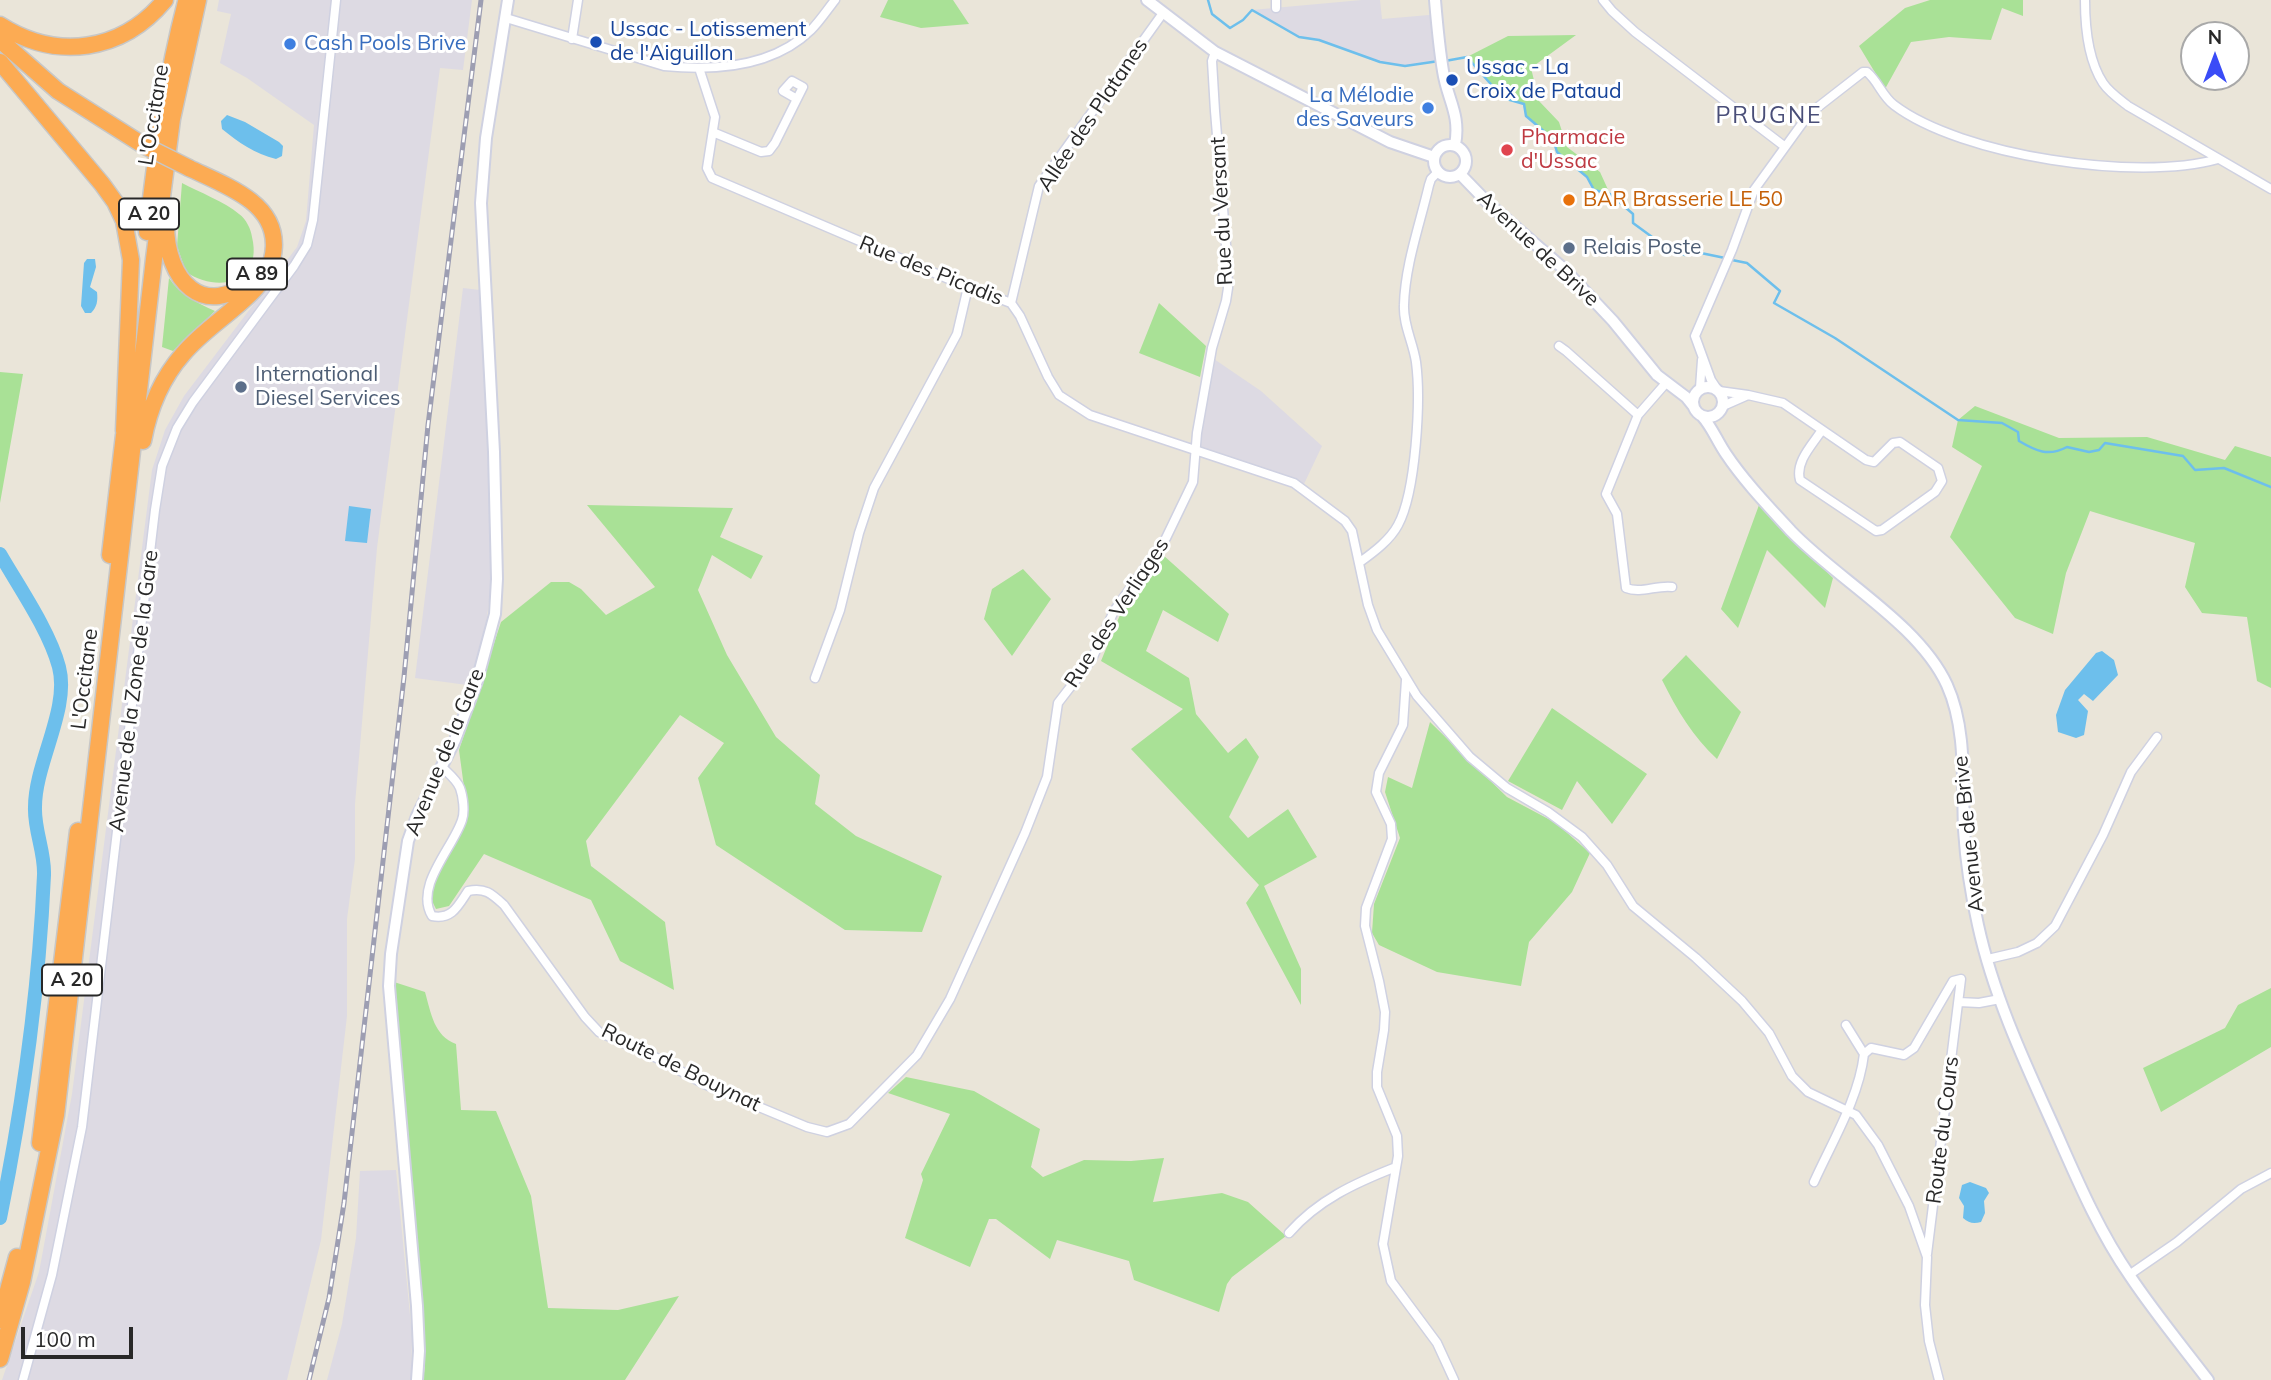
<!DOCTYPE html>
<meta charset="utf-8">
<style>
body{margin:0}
#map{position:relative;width:2271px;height:1380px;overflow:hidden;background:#eae5d9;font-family:Mulish,sans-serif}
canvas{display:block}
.north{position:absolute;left:2180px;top:21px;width:70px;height:70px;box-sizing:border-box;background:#fff;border:2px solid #a9a9a9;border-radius:50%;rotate:0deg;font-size:19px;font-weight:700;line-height:28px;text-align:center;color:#282828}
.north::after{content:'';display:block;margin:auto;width:24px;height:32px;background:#3a4cf7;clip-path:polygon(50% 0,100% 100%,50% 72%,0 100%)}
.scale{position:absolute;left:21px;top:1327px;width:112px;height:32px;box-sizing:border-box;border:4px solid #282828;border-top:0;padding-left:9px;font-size:21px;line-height:24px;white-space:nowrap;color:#282828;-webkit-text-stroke:5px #fff;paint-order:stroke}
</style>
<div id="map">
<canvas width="2271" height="1380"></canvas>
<div class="north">N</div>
<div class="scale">100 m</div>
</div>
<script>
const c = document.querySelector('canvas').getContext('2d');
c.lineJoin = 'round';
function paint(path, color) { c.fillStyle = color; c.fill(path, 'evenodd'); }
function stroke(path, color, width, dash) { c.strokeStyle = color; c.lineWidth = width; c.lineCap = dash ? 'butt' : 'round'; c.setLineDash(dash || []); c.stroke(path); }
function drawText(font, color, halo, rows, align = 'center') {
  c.font = font + ' Mulish,sans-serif'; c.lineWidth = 6; c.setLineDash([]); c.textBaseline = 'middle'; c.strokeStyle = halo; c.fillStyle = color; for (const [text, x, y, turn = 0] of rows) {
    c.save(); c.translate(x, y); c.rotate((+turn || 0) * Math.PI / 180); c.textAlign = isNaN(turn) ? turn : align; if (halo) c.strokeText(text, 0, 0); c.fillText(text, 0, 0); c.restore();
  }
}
const industrial = new Path2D(`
 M 219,0 L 472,0 L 463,70 L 440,68 L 377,548 L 355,804 L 355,859 L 347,919 L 347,1016 L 321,1240 L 287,1380 L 2,1380 L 39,1272 L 72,1094 L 152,470 L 165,430 L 184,396 L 297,247 L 306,221 L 314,125 L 247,78 L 220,63 L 231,14 L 217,11 Z
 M 1362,0 L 1380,0 L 1382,19 L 1441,14 L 1447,60 L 1405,66 L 1380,62 L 1319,40 L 1299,37 L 1252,10 Z
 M 463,288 L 480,290 L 488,430 L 491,588 L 483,645 L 467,685 L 415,678 Z
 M 1214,359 L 1261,391 L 1322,446 L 1304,484 L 1197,448 Z
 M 396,1170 L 412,1336 L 411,1380 L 327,1380 L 342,1324 L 356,1238 L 360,1171 Z`);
const green = new Path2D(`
 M 888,0 L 953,0 L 969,24 L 921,28 L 880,17 Z
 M 1930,0 L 2023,0 L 2023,16 L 2002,8 L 1991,40 L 1949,37 L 1911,42 L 1885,89 L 1859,46 L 1905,8 Z
 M 1576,35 L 1531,68 L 1539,101 L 1559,122 L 1567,147 L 1600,172 L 1610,194 L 1594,190 L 1587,177 L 1557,152 L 1553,139 L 1526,116 L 1524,104 L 1503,98 L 1467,57 L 1508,36 Z
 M 182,183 C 199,192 225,202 239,214 C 246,219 251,229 252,237 C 263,282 219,294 186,272 L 177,246 Z
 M 169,278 C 180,295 197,303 215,311 L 173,351 L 162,347 Z
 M 1159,303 L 1206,346 L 1200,377 L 1139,353 Z
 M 0,372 L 23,374 L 0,503 Z
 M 1975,406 L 2059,438 L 2147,437 L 2225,460 L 2235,446 L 2271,457 L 2271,688 L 2257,681 L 2247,617 L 2202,613 L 2185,587 L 2195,543 L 2090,511 L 2066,573 L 2053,634 L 2015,618 L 1950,537 L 1982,466 L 1952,447 L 1958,420 Z
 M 587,505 L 733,508 L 720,537 L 763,556 L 751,579 L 712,555 L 698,590 L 727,655 L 776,737 L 820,775 L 815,804 L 856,836 L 942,876 L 922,932 L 845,930 L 716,845 L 698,778 L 724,743 L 680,715 L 586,841 L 591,866 L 665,922 L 674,990 L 620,961 L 591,900 L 484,854 L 449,906 L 436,909 L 432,901 L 432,888 L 468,817 L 459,750 L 501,622 L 551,582 L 569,582 L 581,589 L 606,615 L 655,587 Z
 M 1759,505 L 1833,578 L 1825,608 L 1767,550 L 1738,628 L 1721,609 Z
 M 1163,555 L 1229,614 L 1218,642 L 1163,610 L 1146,651 L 1189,678 L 1196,714 L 1228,753 L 1246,738 L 1259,757 L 1229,817 L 1248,838 L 1288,809 L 1317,857 L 1264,886 L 1301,969 L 1301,1005 L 1246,903 L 1259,885 L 1131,749 L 1183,709 L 1101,661 L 1122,610 Z
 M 1023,569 L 1051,599 L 1012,656 L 984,619 L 992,589 Z
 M 1686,655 L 1741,712 L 1717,759 C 1693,737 1677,710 1662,680 Z
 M 1552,708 L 1647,774 L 1612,824 L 1577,781 L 1562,810 L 1508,781 Z
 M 1430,722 L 1507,797 L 1556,823 L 1590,853 L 1572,892 L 1529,942 L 1521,986 L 1437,972 L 1379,945 L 1372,933 L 1374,904 L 1400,838 L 1385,792 L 1388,777 L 1412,788 Z
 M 394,982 L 425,992 C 431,1013 434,1036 456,1044 L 461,1110 L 496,1111 L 531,1196 L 548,1308 L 618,1310 L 679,1296 L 625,1380 L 423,1380 L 425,1366 L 422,1291 Z
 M 2271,988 L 2271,1047 L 2161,1112 L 2143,1068 L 2225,1028 L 2238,1005 Z
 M 906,1077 L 974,1091 L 1040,1129 L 1031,1167 L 1043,1177 L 1084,1160 L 1131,1161 L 1164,1158 L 1153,1202 L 1222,1193 L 1248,1202 L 1286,1236 L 1232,1277 L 1227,1284 L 1219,1312 L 1134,1280 L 1129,1261 L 1057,1240 L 1050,1259 L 996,1219 L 989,1219 L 970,1267 L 905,1238 L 923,1180 L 921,1174 L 950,1114 L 888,1093 Z`);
const water = new Path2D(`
 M 227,115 L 245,122 L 279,142 L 283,146 L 282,156 L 276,159 C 255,154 238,142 222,129 L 221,121 Z
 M 87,259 L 95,259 L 96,267 L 90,287 L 97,292 C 98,301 97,307 91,313 L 85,313 L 81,306 L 84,263 Z
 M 349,506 L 371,509 L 367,543 L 345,541 Z
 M 2102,651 L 2114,660 L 2118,675 L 2093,701 L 2084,694 L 2078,700 L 2088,711 L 2084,735 L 2076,738 L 2058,732 L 2056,715 L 2065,690 L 2096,653 Z
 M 1970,1182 L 1986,1188 L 1989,1193 L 1984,1201 L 1985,1213 L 1981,1222 C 1973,1224 1969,1223 1963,1218 L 1964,1206 L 1959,1198 L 1962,1185 Z`);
const stream = new Path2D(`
 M 1208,0 L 1212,14 L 1230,28 L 1243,20 L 1252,10 L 1299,37 L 1319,40 L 1380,62 L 1405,66 L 1439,61
 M 1445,61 L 1467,57 L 1503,98 L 1524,104 L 1526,116 L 1553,139 L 1557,152 L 1587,177 L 1594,190 L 1610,194 L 1633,214 L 1633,223 L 1663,245 L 1685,255 L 1696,252 L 1725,258
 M 1732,260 L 1747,263 L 1780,291 L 1774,303 L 1835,338 L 1958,420 L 2002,423 L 2018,432 L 2019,441 C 2036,451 2048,457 2067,447 L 2089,452 L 2099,450 L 2105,443 L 2183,456 L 2195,470 L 2224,468 L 2271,487`);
const river = new Path2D(`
 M 0,554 C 19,587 49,630 59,667 C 70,709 35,763 35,807 C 34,830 45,852 44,875 C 39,990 23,1105 0,1218`);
const minor = new Path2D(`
 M 1276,0 L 1276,8
 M 1603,0 L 1612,11 L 1635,32 L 1784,146
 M 2085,0 C 2085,27 2088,60 2103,83 C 2109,92 2119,99 2128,106 L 2271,189
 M 506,18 L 664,66 C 714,71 773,67 811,30 C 820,21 827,10 835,0
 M 572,39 L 578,0
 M 699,68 L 715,117 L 707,168 L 712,178 L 958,283 L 1011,303 L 1020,316 L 1048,377 L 1059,395 L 1090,415 L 1294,483 L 1345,521 L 1352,531 L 1368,605 L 1377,630 L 1417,696 L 1470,757 L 1507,788 L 1548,812 L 1582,837 L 1607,865 L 1633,906 L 1696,958 L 1742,1001 L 1769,1033 L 1792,1076 L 1808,1092 L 1856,1115 L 1878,1145 L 1909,1206 L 1927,1257 L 1925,1305 L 1929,1341 L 1939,1380
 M 715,133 L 761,152 L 769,151 L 775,143 L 803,87 L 792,81 L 783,91 L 797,99
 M 1011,303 L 1039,186 L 1163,13
 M 1559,346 L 1566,351 L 1638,415
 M 1666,383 L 1638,415 L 1606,494 L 1617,514 L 1626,588 C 1641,594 1656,585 1672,587
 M 1700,388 L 1702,360
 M 1717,389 L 1711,380 L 1695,336 L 1732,250 L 1754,190 L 1809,114 L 1863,72 L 1867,72 C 1878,81 1882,96 1894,105 C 1961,156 2138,182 2218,159
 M 1719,391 L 1748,395 L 1723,406
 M 1748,395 L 1783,403 L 1866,460 L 1874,462 L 1893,443 L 1900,442 L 1938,468 L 1942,481 L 1935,492 L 1882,530 L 1876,531 L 1800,480 C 1795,462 1812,445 1822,430
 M 1360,562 C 1374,552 1390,540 1398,525 C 1416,492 1421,400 1416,362 C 1413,342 1403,325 1404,305 C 1405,265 1420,224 1429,185 L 1431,179 L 1438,172
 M 815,678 L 840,610 L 859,533 L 874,488 L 957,334 L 968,287
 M 1406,680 L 1403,725 L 1379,773 L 1376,792 L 1391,824 L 1392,839 L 1366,908 L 1365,926 L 1379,981 L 1385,1012 L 1384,1030 L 1377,1072 L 1377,1087 L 1397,1136 L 1398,1156 L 1383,1244 L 1391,1281 L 1437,1343 L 1454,1380
 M 442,767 C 448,773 457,780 460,788 C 463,796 465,812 462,820 C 453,848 414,886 432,916 C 452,920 458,906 468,891 C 485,887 492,894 504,905 L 585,1017 L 599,1032 L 659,1059 L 704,1084 L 807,1127 L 827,1132 L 849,1124 L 917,1055 L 950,999 L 1025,833 L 1047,777 L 1058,703 L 1092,659 L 1114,611 L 1166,538 L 1193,482 L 1197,433 L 1212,348 L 1226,301 L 1228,288 L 1227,257 L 1215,111 L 1212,61 L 1215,52
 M 1988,959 L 2018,952 L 2037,943 L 2055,926 L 2103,835 L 2131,772 L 2157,737
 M 1959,1002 L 1979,1003 L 2000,999
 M 1846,1025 L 1864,1054
 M 1814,1182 C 1832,1142 1859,1098 1864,1054 L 1871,1048 L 1904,1055 L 1914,1048 L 1953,981 L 1961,979 L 1927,1254
 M 1289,1233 C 1318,1200 1355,1183 1396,1167
 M 2129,1275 L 2177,1242 L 2241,1189 L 2271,1173
 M 23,1380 L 52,1275 L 82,1127 L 155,510 L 162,466 L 177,428 L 193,402 L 294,266 L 307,245 L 313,220 L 336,0`);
const tertiary = new Path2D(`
 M 1147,0 L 1215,52 L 1390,142 L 1434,157
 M 1435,0 C 1437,24 1439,47 1443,71 C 1447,99 1461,114 1455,145
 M1434 161a16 16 0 1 1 32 0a16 16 0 1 1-32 0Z
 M 1460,174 L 1489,204 L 1564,269 L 1613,321 L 1657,375 L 1686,397 L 1694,407
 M1693 402a15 15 0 1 1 30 0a15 15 0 1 1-30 0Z
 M 1702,416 C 1712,427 1717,441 1726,454 C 1744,481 1769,507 1791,531 C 1838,580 1919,624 1947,685 C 1967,729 1962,783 1964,830 C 1966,862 1971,894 1978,925 C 1993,994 2024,1061 2053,1125 C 2076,1177 2098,1230 2130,1276 C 2154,1312 2182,1346 2208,1380
 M 417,1380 L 419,1351 L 417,1306 L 389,986 L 391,954 L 408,841 L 417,816 L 455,740 L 477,681 L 495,614 L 497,579 L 494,452 L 481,203 L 486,138 L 508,0`);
const motorway = new Path2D(`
 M 0,25 C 57,61 122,52 165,0
 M 0,40 L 58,91 L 143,145
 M 0,62 L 102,184 L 115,202 L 124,221 L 131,260 L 124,431
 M 166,224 C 166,280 203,322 254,278
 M 147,232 C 156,154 166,78 186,2
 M 143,441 C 149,409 161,379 183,354 C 202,331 229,315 251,293 C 279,266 284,227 251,201 C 233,187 210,178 189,168
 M 110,555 L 124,435
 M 40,1143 L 78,831
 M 0,1320 L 17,1257
 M 0,1359 L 22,1282 L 56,1115 L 154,259 L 172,119 L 198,0`);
const rail = new Path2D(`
 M 309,1380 L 329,1298 L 344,1203 L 404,677 L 428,425 L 481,0`);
const motorwayBridge = new Path2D(`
 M 143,145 L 189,168`);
const markers = [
 [596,42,7,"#1a4fb4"],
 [290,44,7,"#3f7fe0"],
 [1452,80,7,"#1a4fb4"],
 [1428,108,7,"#3f7fe0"],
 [1507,150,7,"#e0444e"],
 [1569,200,7,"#e8710a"],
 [1569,248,7,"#5c6f8a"],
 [241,387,7,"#5c6f8a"]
];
const shields = [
 [149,214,60],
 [257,274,60],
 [72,980,60]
];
const shieldNames = [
 ["A 20",149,214],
 ["A 89",257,274],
 ["A 20",72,980]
];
const transitNames = [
 ["Ussac - Lotissement",610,30],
 ["de l'Aiguillon",610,54],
 ["Ussac - La",1466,68],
 ["Croix de Pataud",1466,92]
];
const shopNames = [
 ["Cash Pools Brive",304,44],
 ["La Mélodie",1414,96,"right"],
 ["des Saveurs",1414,120,"right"]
];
const streetNames = [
 ["L'Occitane",154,115,-81],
 ["Allée des Platanes",1093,115,-56],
 ["Rue du Versant",1222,211,-93],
 ["Avenue de Brive",1538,249,43],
 ["Rue des Picadis",931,271,22],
 ["Rue des Verliages",1117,613,-57],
 ["L'Occitane",85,679,-83],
 ["Avenue de la Zone de la Gare",134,691,-83],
 ["Avenue de la Gare",445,752,-68],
 ["Avenue de Brive",1969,834,-96],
 ["Route de Bouynat",681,1068,26],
 ["Route du Cours",1943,1130,-83]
];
const healthNames = [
 ["Pharmacie",1521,138],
 ["d'Ussac",1521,162]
];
const foodNames = [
 ["BAR Brasserie LE 50",1583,200]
];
const serviceNames = [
 ["Relais Poste",1583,248],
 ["International",255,375],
 ["Diesel Services",255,399]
];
const neighbourhoodNames = [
 ["PRUGNE",1769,116]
];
paint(industrial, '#dddae3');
paint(green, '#a9e196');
paint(water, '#6dbfec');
stroke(stream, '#6dbfec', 2.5);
stroke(river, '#6dbfec', 14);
stroke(minor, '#cfd1e1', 11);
stroke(tertiary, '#cfd1e1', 14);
stroke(motorway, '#c7c7c7', 19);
stroke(minor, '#fff', 8);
stroke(tertiary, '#fff', 10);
stroke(motorway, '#fcab53', 16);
stroke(rail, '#9d9eb2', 5);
stroke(rail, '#fff', 2.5, [8]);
stroke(motorwayBridge, '#c7c7c7', 19, []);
stroke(motorwayBridge, '#fcab53', 16);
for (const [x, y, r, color] of markers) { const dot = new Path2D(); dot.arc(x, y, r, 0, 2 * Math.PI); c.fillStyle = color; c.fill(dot); stroke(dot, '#fff', 2.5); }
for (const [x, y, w] of shields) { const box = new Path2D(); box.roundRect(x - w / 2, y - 15.5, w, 31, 5); c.fillStyle = '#fff'; c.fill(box); stroke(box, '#282828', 2); }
drawText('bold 19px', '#282828', null, shieldNames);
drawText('21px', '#164399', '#fff', transitNames, 'left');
drawText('21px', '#366cbe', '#fff', shopNames, 'left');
drawText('21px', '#282828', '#fff', streetNames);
drawText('21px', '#be3a42', '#fff', healthNames, 'left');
drawText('21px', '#c56008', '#fff', foodNames, 'left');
drawText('21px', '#4e5e75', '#fff', serviceNames, 'left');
c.letterSpacing = '2px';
drawText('23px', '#494e78', '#fff', neighbourhoodNames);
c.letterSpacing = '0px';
</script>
